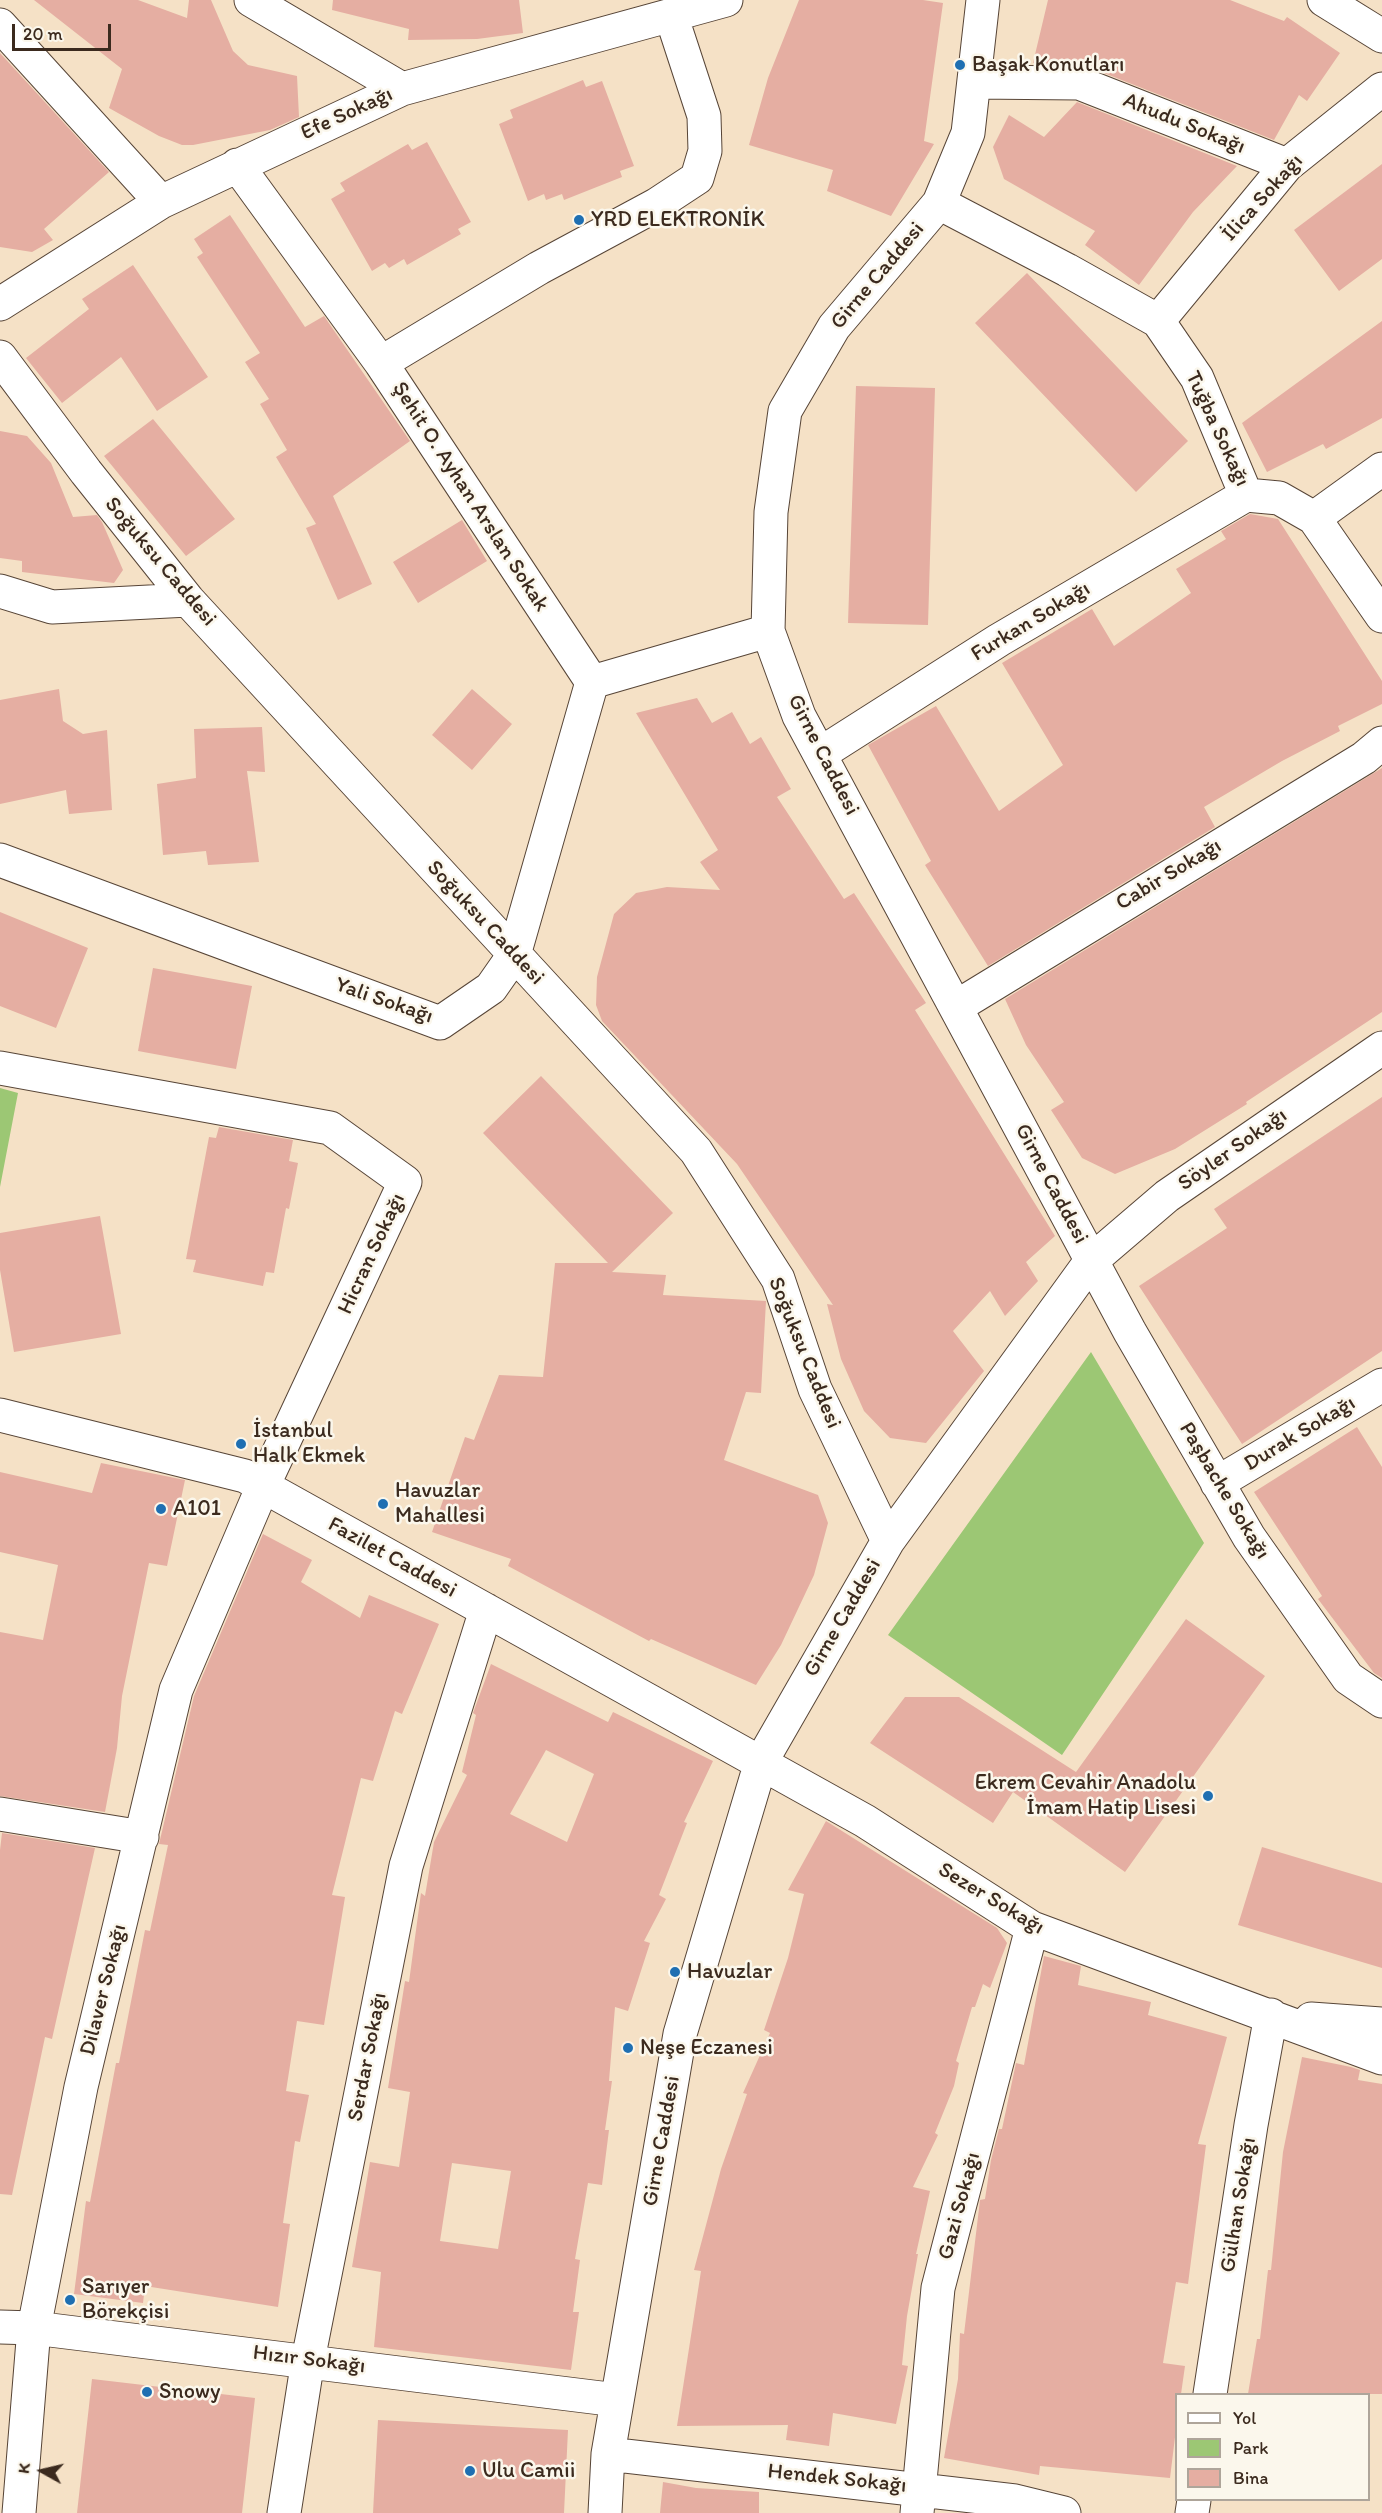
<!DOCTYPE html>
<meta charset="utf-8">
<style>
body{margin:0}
#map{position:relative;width:1382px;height:2513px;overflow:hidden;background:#f5e1c6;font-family:Itim,sans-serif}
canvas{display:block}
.legend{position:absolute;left:1175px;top:2393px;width:195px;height:108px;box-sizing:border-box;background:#fbf7ec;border:2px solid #aea59a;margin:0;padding:8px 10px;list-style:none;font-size:18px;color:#3b2a1e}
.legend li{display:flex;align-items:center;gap:12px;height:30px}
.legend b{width:30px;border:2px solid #aea59a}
.north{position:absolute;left:12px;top:2441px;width:60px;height:60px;-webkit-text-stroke:4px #fbf7ec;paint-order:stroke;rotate:278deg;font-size:16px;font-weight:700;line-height:24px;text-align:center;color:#3b2a1e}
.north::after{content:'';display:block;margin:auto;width:21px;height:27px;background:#3b2a1e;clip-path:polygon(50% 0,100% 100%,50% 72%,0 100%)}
.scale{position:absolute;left:12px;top:24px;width:99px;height:27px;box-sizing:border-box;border:3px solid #3b2a1e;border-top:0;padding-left:8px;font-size:18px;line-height:21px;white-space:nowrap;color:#3b2a1e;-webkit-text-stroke:4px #fbf7ec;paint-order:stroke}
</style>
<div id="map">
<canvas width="1382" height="2513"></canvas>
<ul class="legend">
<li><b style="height:8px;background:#fff"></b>Yol</li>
<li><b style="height:16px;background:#9cc774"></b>Park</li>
<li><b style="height:16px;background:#e5aea2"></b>Bina</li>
</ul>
<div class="north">K</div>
<div class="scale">20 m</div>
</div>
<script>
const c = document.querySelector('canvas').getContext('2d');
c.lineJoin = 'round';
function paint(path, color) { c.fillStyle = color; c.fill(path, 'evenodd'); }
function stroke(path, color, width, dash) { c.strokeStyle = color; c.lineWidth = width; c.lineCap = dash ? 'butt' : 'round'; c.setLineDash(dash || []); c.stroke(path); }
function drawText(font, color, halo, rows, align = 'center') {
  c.font = font + ' Itim,sans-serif'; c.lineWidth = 5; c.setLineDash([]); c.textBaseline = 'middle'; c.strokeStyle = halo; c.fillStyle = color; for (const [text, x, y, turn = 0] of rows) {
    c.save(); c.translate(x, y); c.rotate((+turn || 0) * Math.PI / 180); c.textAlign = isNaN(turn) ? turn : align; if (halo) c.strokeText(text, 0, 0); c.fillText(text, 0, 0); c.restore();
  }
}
const green = new Path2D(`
 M 0,1088 L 18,1093 L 0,1187 Z
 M 1091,1352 L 1204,1543 L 1062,1755 L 888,1635 Z`);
const building = new Path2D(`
 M 34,0 L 138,0 L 187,18 L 189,0 L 211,0 L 233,51 L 248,65 L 297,76 L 299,117 L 270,130 L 193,145 L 182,145 L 159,136 L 109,108 L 122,69 Z
 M 333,0 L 519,0 L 523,33 L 477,39 L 408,40 L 409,29 L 332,10 Z
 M 799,0 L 923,0 L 943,3 L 924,141 L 934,144 L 891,216 L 827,191 L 833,170 L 749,145 L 768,78 Z
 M 1048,0 L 1230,0 L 1284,21 L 1287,17 L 1340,53 L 1307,101 L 1299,95 L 1274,140 L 1086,66 L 1033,63 Z
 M 0,53 L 109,172 L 44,229 L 53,240 L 32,252 L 0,247 Z
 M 583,80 L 586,87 L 602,81 L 634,166 L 620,171 L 622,177 L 564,200 L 562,194 L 546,200 L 544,194 L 528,201 L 499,124 L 513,118 L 510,110 Z
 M 1077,102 L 1237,166 L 1193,212 L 1139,285 L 1085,245 L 1095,231 L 1004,179 L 993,147 L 1009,115 L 1044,137 Z
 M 427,142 L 471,222 L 458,229 L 461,234 L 407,265 L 404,259 L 389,268 L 385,263 L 372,271 L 331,199 L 345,191 L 340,183 L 408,144 L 412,150 Z
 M 1382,164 L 1382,259 L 1339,291 L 1294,230 Z
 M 230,215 L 305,327 L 324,316 L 410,441 L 333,496 L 372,584 L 338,600 L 306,528 L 316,524 L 276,457 L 287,450 L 260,404 L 269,399 L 245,362 L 260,353 L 197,257 L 203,253 L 194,239 Z
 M 133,265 L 208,377 L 157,411 L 121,357 L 62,403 L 26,358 L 89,309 L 82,299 Z
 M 1027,273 L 1188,441 L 1136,492 L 975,323 Z
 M 1382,321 L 1382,418 L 1326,449 L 1323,444 L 1267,472 L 1242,423 Z
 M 856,386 L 935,388 L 928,625 L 848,623 Z
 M 153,419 L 235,519 L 186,556 L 104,456 Z
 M 0,431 L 27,436 L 51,463 L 73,517 L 97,515 L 102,522 L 123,570 L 114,583 L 22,572 L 22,561 L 0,558 Z
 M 1250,514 L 1278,519 L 1382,681 L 1382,704 L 1338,726 L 1340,731 L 1282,761 L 1204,807 L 1215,827 L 988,966 L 925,865 L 931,861 L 868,745 L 936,706 L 999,811 L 1063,765 L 1002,663 L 1092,609 L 1114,646 L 1191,593 L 1176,569 L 1226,539 L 1221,531 Z
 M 462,520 L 487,561 L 418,603 L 393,562 Z
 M 59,689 L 63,721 L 83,734 L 107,730 L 112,810 L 69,814 L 66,790 L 0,804 L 0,700 Z
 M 472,689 L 512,724 L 472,770 L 432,735 Z
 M 697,698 L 712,723 L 732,712 L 750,744 L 761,737 L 791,789 L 777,797 L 844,899 L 854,893 L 926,1003 L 915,1010 L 1055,1236 L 1026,1262 L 1038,1281 L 1005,1316 L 990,1291 L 953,1331 L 984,1371 L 926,1443 L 890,1438 L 864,1411 L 841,1359 L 827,1304 L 833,1305 L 737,1164 L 602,1021 L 596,1005 L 597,977 L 614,914 L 636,893 L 667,887 L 720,890 L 700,862 L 718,850 L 636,713 Z
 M 262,727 L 265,772 L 247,771 L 259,862 L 208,865 L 206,851 L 163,855 L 157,784 L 196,778 L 194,729 Z
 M 1382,768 L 1382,1012 L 1246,1102 L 1247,1104 L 1175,1149 L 1115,1174 L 1082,1158 L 1051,1110 L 1064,1102 L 1026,1045 L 1005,999 Z
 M 0,912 L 88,948 L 56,1028 L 0,1006 Z
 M 153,968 L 252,986 L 236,1069 L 138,1051 Z
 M 541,1076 L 673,1213 L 612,1272 L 666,1275 L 663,1295 L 766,1301 L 761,1393 L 746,1392 L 724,1460 L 818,1495 L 828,1523 L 814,1575 L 781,1645 L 756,1685 L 651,1639 L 649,1641 L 508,1566 L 511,1559 L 432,1532 L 465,1437 L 474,1440 L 499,1375 L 543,1377 L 555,1263 L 608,1263 L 483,1133 Z
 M 1382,1097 L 1382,1351 L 1242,1444 L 1139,1286 L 1227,1228 L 1214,1209 Z
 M 219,1127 L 293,1140 L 289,1161 L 298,1163 L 289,1209 L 286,1208 L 274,1273 L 266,1272 L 263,1286 L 193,1272 L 196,1260 L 186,1259 L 209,1137 L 216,1138 Z
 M 100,1216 L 121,1334 L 14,1352 L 0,1270 L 0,1233 Z
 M 1357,1427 L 1382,1467 L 1382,1678 L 1374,1673 L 1318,1599 L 1322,1596 L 1254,1492 Z
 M 101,1463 L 185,1480 L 167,1566 L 149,1563 L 122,1696 L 117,1748 L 105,1812 L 0,1796 L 0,1632 L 43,1640 L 58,1565 L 0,1552 L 0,1472 L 92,1493 Z
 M 263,1534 L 312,1560 L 301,1582 L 360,1618 L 369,1595 L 439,1624 L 402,1714 L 395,1711 L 373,1781 L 361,1778 L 332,1895 L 345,1897 L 324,2025 L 297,2021 L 286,2091 L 309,2095 L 300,2142 L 295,2141 L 283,2223 L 290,2224 L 278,2307 L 145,2286 L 143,2303 L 74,2294 L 86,2201 L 90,2202 L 116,2063 L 119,2063 L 145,1930 L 150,1931 L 168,1845 L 159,1844 L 194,1696 Z
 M 1186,1619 L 1265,1676 L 1125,1872 L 1013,1792 L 993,1823 L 870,1743 L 905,1697 L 959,1697 L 1076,1772 Z
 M 491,1664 L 608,1722 L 613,1712 L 713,1761 L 684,1822 L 687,1823 L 659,1895 L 666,1899 L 644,1941 L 650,1943 L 628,2011 L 615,2007 L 609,2081 L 612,2081 L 605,2130 L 609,2130 L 602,2185 L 588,2183 L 575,2259 L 580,2260 L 573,2312 L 579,2312 L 571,2370 L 374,2347 L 381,2272 L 352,2267 L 370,2162 L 399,2167 L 410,2092 L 388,2088 L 405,1981 L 409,1982 L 421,1893 L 425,1896 L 434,1842 L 467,1775 L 462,1772 L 476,1715 L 473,1713 ZM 546,1750 L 594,1774 L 567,1842 L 510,1814 ZM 452,2163 L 511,2171 L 498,2249 L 440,2241 Z
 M 826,1821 L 997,1928 L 1007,1943 L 990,1988 L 983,1984 L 975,2007 L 972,2007 L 956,2061 L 959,2063 L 954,2086 L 935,2133 L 938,2135 L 913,2187 L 930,2191 L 916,2254 L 918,2254 L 907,2316 L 902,2365 L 908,2366 L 896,2424 L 833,2413 L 829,2446 L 786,2440 L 788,2425 L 677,2426 L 701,2271 L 694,2270 L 721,2169 L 747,2094 L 743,2093 L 770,2033 L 764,2030 L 788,1958 L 804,1894 L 788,1890 Z
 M 2,1833 L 95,1848 L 52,2039 L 45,2037 L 12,2195 L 0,2194 L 0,1850 Z
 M 1262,1847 L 1382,1883 L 1382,1968 L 1238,1925 Z
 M 1044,1956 L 1081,1966 L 1078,1985 L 1151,2002 L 1148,2015 L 1227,2037 L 1198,2144 L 1206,2145 L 1188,2284 L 1176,2282 L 1163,2363 L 1185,2366 L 1181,2394 L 1176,2394 L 1176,2429 L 1170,2478 L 1040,2466 L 1039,2475 L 944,2458 L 958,2379 L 960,2333 L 964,2334 L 980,2200 L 985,2199 L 991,2160 L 999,2129 L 1002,2129 L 1016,2063 L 1024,2065 Z
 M 1302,2057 L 1351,2067 L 1360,2070 L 1358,2080 L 1382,2084 L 1382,2394 L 1248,2394 L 1257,2339 L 1260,2339 L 1268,2270 L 1271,2270 L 1283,2152 Z
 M 92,2379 L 255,2398 L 242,2513 L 77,2513 Z
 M 378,2420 L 568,2430 L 564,2513 L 373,2513 Z
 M 663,2482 L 696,2488 L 759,2492 L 759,2513 L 660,2513 Z`);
const minor = new Path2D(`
 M 251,0 L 402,89
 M 983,0 L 968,133 L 939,203 L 834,327 L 785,411 L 771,512 L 768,631 L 799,716 L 1130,1332 L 1249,1537 L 1348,1678 L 1382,1701
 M 1324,0 L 1382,36
 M 0,25 L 161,202
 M 974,82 L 1079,83 L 1287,165
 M 237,165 L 381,363 L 592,682 L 768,631
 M 939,203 L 1067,270 L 1158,321 L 1197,378 L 1246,495
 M 0,304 L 161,202 L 402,89 L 726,0
 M 1158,321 L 1287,165 L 1382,89
 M 0,357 L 86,472 L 188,600 L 696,1151 L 778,1279 L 815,1389 L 888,1541
 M 381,363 L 539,268 L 656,205 L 697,178 L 705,151 L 704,116 L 671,15
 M 1246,495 L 1279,498 L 1314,518 L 1382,616
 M 1314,518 L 1382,469
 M 0,591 L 52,607 L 188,600
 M 820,754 L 999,640 L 1246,495
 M 0,860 L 440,1023 L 491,988 L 514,955 L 592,682
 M 956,1007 L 1364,758 L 1382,743
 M 0,1068 L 330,1128 L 405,1182 L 263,1486 L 176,1690 L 81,2087 L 34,2328 L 19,2513
 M 0,1415 L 245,1476 L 865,1821 L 1032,1928 L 1382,2058
 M 1217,1483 L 1382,1385
 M 0,1814 L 142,1837
 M 1311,2019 L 1382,2024
 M 0,2327 L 34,2328 L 617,2400
 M 1210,2394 L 1251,2125 L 1271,2015
 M 608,2454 L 1015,2501 L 1064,2513
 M 284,2513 L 308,2360 L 406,1866 L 486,1610
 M 605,2513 L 608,2454 L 680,2034 L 761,1762 L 888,1541 L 1091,1261 L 1167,1196 L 1382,1048
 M 917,2513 L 938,2288 L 1032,1928
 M 1192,2513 L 1194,2500`);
const markers = [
 [960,65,6,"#1f6fb2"],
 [579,220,6,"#1f6fb2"],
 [241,1444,6,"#1f6fb2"],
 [383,1504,6,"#1f6fb2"],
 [161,1509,6,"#1f6fb2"],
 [1208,1796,6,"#1f6fb2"],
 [675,1972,6,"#1f6fb2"],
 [628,2048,6,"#1f6fb2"],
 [70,2300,6,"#1f6fb2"],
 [147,2392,6,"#1f6fb2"],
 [470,2471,6,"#1f6fb2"]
];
const poiNames = [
 ["Başak Konutları",972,65],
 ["YRD ELEKTRONİK",591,220],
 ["İstanbul",253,1431],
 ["Halk Ekmek",253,1456],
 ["Havuzlar",395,1491],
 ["Mahallesi",395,1516],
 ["A101",173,1509],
 ["Ekrem Cevahir Anadolu",1196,1783,"right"],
 ["İmam Hatip Lisesi",1196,1808,"right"],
 ["Havuzlar",687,1972],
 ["Neşe Eczanesi",640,2048],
 ["Sarıyer",82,2287],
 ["Börekçisi",82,2312],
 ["Snowy",159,2392],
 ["Ulu Camii",482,2471]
];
const streetNames = [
 ["Efe Sokağı",347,114,-25],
 ["Ahudu Sokağı",1184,124,22],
 ["İlica Sokağı",1263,198,-48],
 ["Girne Caddesi",878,276,-50],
 ["Tuğba Sokağı",1217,429,65],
 ["Şehit O. Ayhan Arslan Sokak",470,497,57],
 ["Soğuksu Caddesi",160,562,50],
 ["Furkan Sokağı",1031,622,-31],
 ["Girne Caddesi",823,755,63],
 ["Cabir Sokağı",1169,875,-31],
 ["Soğuksu Caddesi",485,923,47],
 ["Yali Sokağı",384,1001,19],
 ["Söyler Sokağı",1233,1150,-35],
 ["Girne Caddesi",1051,1184,62],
 ["Hicran Sokağı",372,1254,-65],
 ["Soğuksu Caddesi",804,1353,68],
 ["Durak Sokağı",1300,1434,-31],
 ["Paşbache Sokağı",1224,1491,59],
 ["Fazilet Caddesi",392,1558,29],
 ["Girne Caddesi",843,1618,-60],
 ["Sezer Sokağı",991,1899,31],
 ["Dilaver Sokağı",104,1990,-76],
 ["Serdar Sokağı",368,2057,-79],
 ["Girne Caddesi",662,2141,-80],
 ["Gülhan Sokağı",1239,2205,-81],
 ["Gazi Sokağı",960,2206,-75],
 ["Hızır Sokağı",309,2360,7],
 ["Hendek Sokağı",837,2479,6]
];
paint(green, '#9cc774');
paint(building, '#e5aea2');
stroke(minor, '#574537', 35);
stroke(minor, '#fff', 33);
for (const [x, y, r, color] of markers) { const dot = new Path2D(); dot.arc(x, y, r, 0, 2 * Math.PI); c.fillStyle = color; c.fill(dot); stroke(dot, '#fbf7ec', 2); }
drawText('22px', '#3b2a1e', '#fbf7ec', poiNames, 'left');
drawText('22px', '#3b2a1e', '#fbf7ec', streetNames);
</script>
